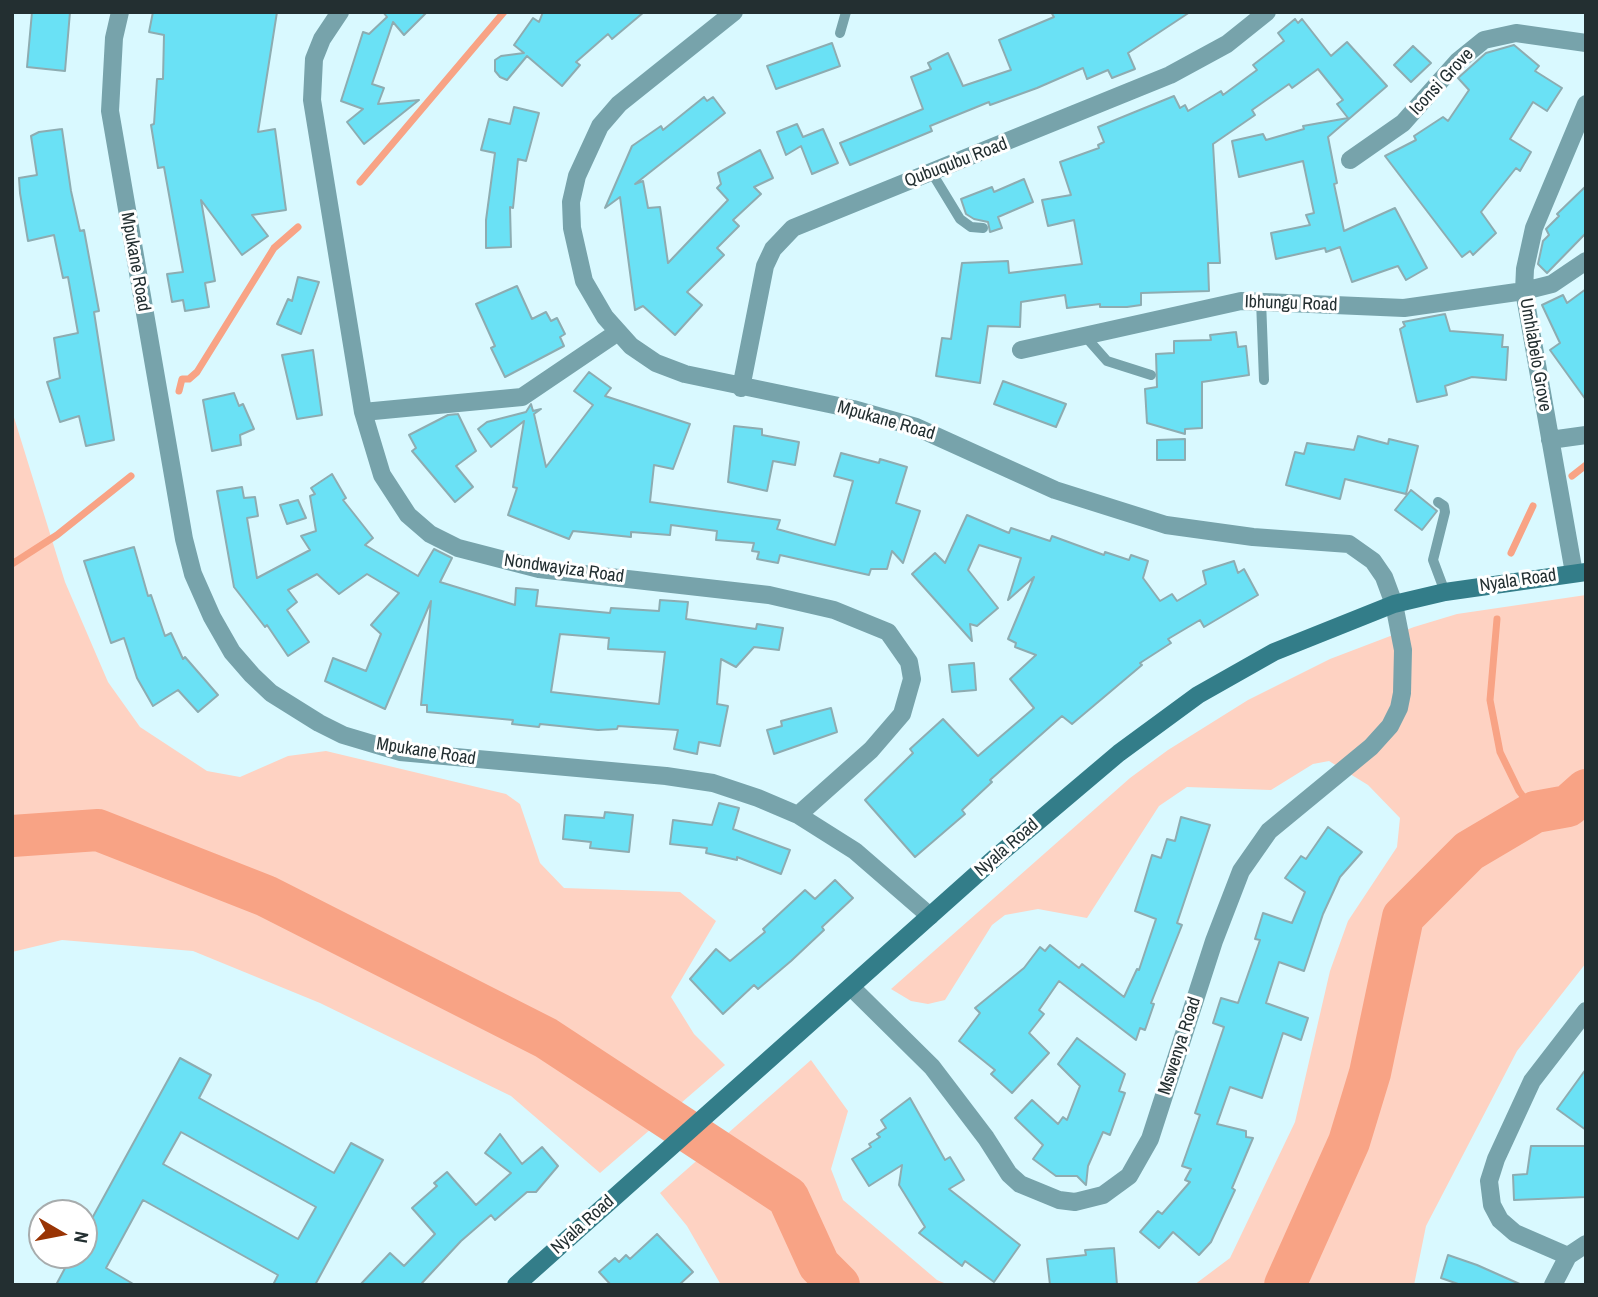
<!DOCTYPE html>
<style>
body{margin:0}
#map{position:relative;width:1598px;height:1297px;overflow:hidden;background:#d9f9ff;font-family:"Archivo Narrow",sans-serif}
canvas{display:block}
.frame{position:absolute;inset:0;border:14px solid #232f31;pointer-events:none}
.north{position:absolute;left:28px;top:1199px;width:70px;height:70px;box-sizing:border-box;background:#fff;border:2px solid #a7acad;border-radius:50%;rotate:100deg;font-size:19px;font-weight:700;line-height:28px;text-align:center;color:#232f31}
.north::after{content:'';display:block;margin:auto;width:24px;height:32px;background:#993405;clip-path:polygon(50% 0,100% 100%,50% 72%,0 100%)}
</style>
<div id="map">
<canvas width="1598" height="1297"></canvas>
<div class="frame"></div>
<div class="north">N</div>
</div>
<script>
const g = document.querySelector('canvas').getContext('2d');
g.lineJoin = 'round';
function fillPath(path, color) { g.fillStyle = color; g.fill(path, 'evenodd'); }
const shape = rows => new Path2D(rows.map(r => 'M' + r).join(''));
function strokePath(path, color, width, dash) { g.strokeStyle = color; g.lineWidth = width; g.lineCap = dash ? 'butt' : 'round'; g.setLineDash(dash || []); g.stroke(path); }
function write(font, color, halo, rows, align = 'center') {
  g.font = font + ' "Archivo Narrow",sans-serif'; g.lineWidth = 6; g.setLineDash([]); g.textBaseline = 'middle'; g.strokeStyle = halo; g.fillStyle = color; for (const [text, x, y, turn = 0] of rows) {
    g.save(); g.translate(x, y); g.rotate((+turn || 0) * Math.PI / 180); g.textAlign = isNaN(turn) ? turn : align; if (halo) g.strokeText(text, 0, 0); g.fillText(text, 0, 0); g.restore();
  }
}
const green = shape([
 [12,411,65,582,108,682,140,727,207,771,240,777,288,756,326,751,506,794,520,804,540,863,564,888,680,892,716,921,671,997,694,1034,725,1065,600,1173,511,1096,320,1003,193,951,62,940,12,952],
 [1586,595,1586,963,1517,1051,1426,1226,1414,1285,1194,1285,1230,1258,1295,1122,1330,971,1348,921,1397,847,1400,818,1368,785,1329,761,1313,764,1271,790,1187,787,1159,806,1087,918,1038,909,1005,915,992,925,945,1000,928,1004,911,1001,891,989,1130,778,1168,750,1248,700,1330,659,1414,627,1457,614],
 [811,1060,848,1111,831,1169,843,1200,937,1280,949,1285,721,1285,687,1226,660,1193]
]);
const stream = shape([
 [360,182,504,12],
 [179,391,182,379,189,379,197,372,274,248,298,227],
 [1572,476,1586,465],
 [1511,553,1533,506],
 [12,564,57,535,131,476],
 [1497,619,1490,700,1500,752,1519,791,1535,812]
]);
const river = shape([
 [12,836,98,830,266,896,546,1038,788,1197,819,1265,839,1285],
 [1285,1285,1349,1142,1370,1073,1403,917,1469,851,1535,812,1568,806,1586,790]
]);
const building = shape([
 [32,12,70,12,65,71,27,67,32,12],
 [153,12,277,12,258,132,275,129,286,210,252,215,268,236,242,255,201,200,215,281,205,283,209,307,185,311,183,300,172,302,167,274,183,272,164,167,158,168,151,125,154,124,157,79,163,79,164,35,149,32,153,12],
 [383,12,427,12,404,35,393,22,372,84,384,88,378,104,419,100,364,144,347,122,363,109,341,101,363,32,369,34,387,17,383,12],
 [543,12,644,12,612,39,608,34,576,62,580,65,562,86,527,56,507,80,500,77,495,71,495,60,501,56,524,53,514,45,533,18,539,22,543,12],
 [1051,12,1190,12,1128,53,1135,69,1112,78,1108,70,1087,79,1083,68,1037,88,990,105,989,102,930,126,932,131,850,165,840,143,923,109,911,77,931,69,928,63,948,53,963,86,1011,70,999,40,1054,17,1051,12],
 [1295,19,1298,23,1302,19,1331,56,1347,42,1387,86,1328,137,1337,183,1334,184,1344,231,1395,208,1427,268,1406,280,1398,266,1352,282,1340,247,1326,252,1325,248,1276,259,1271,233,1310,225,1306,215,1314,213,1303,161,1239,177,1232,141,1263,134,1266,140,1304,129,1303,126,1348,118,1337,104,1343,100,1318,69,1292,88,1289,84,1252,110,1255,115,1213,144,1220,263,1208,263,1209,291,1141,293,1141,305,1127,307,1100,307,1100,304,1067,308,1065,295,1021,302,1020,327,988,326,980,383,936,376,942,338,951,339,962,263,1008,261,1009,273,1082,264,1074,220,1048,226,1042,200,1071,195,1060,162,1099,148,1098,145,1104,142,1098,127,1174,96,1180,108,1185,105,1188,111,1221,91,1223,95,1257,70,1253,65,1284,41,1278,33,1295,19],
 [832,43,840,66,776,89,767,66,832,43],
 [1514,45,1539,66,1535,71,1562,88,1547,111,1533,102,1510,139,1531,152,1520,171,1516,168,1481,212,1496,233,1473,255,1470,251,1462,257,1385,156,1416,140,1414,136,1443,117,1448,121,1469,90,1458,78,1486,53,1514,45],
 [1413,46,1431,63,1411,82,1394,65,1413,46],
 [704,97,707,101,713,97,725,113,635,184,643,181,648,208,660,207,668,263,728,200,717,188,721,184,718,173,760,150,773,178,754,187,761,194,733,220,739,226,717,248,724,255,687,292,702,305,675,335,643,306,635,310,620,197,605,208,632,146,661,126,663,130,704,97],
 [514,107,539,113,526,161,518,159,513,208,510,207,511,247,486,248,486,220,495,153,481,150,489,119,510,124,514,107],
 [797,124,803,137,823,129,838,163,812,174,801,146,786,155,777,132,797,124],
 [62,129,71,191,80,231,84,230,99,311,94,312,114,440,86,446,79,416,60,422,47,382,60,378,54,338,78,333,68,277,63,278,54,235,28,241,20,193,19,178,37,175,31,136,39,132,62,129],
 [1024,179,1033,202,998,217,1002,228,990,232,988,222,974,219,966,214,961,199,992,187,994,192,1024,179],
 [1586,186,1586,233,1547,273,1538,264,1543,241,1549,235,1546,229,1559,216,1557,214,1586,186],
 [298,277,319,282,301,334,277,324,288,299,292,301,298,277],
 [517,286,532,319,546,312,551,321,557,318,565,334,560,337,564,346,505,377,491,348,495,346,476,304,517,286],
 [1586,289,1586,400,1550,350,1560,343,1542,305,1563,295,1567,303,1586,289],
 [1445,314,1450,331,1503,335,1502,347,1508,347,1506,380,1472,377,1445,386,1447,395,1417,402,1400,329,1405,326,1403,322,1445,314],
 [1236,332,1238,347,1246,346,1249,375,1202,382,1202,428,1185,429,1185,434,1147,423,1145,389,1157,387,1156,354,1174,353,1174,341,1211,340,1210,335,1236,332],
 [313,350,322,415,297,419,282,355,313,350],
 [589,372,611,388,605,396,690,424,673,469,654,465,650,502,780,520,777,529,835,545,853,481,834,476,841,453,879,463,880,459,907,467,896,503,920,511,903,563,892,551,887,569,871,569,869,575,780,555,778,563,757,559,759,552,752,551,754,543,716,540,717,531,671,525,670,535,631,532,631,537,573,531,569,539,508,515,517,488,513,487,524,421,491,447,478,429,487,422,526,412,531,404,533,411,541,409,534,414,546,467,593,405,574,391,589,372],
 [1003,381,1066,404,1056,427,994,404,1003,381],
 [234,393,239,406,243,404,254,429,240,435,241,445,212,451,203,400,234,393],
 [458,414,476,451,456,466,473,487,455,502,412,451,416,448,409,435,448,415,458,414],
 [734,426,762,429,762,435,799,442,795,465,773,461,767,491,728,482,734,426],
 [1358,436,1388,444,1389,439,1418,446,1406,494,1345,479,1340,499,1286,485,1295,452,1304,454,1307,443,1354,450,1358,436],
 [1185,439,1185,460,1157,460,1157,440,1185,439],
 [332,474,346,498,343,500,373,538,365,545,418,576,434,549,452,558,440,582,515,605,516,588,538,590,536,606,610,613,611,608,659,611,660,600,688,602,686,619,756,629,757,624,783,628,779,650,754,647,736,667,721,659,717,704,728,706,720,746,699,742,697,754,674,749,678,730,618,726,617,729,598,730,540,724,539,727,512,724,513,720,427,712,427,705,421,705,431,601,385,709,325,681,333,658,366,671,381,634,371,625,399,593,367,574,339,594,317,574,288,590,297,602,287,610,309,642,288,656,267,625,265,627,234,587,217,491,242,487,244,498,255,497,258,516,247,518,257,578,310,550,301,536,316,531,310,496,315,494,311,488,332,474],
 [560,634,609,638,608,649,665,652,659,704,551,692,560,634],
 [1411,490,1437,511,1422,530,1395,510,1411,490],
 [298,500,306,518,287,524,280,505,298,500],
 [967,515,1009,533,1011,528,1050,541,1052,536,1104,555,1105,552,1129,560,1131,555,1148,561,1143,578,1160,601,1172,594,1177,601,1206,584,1203,571,1234,561,1238,573,1244,569,1258,595,1204,627,1200,620,1168,639,1171,643,1140,663,1142,665,1072,724,1062,716,990,780,992,782,962,810,965,814,915,857,865,800,913,753,910,749,943,719,978,756,1034,708,1010,679,1036,655,1015,647,1016,643,1008,639,1034,577,1008,600,1021,558,979,545,968,570,998,608,977,626,970,624,972,641,912,574,935,553,945,563,967,515],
 [134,547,148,596,151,595,165,636,171,633,183,659,185,657,218,695,198,712,178,690,153,706,137,678,124,638,111,643,84,561,134,547],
 [974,663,976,690,952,692,949,665,974,663],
 [831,708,837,732,774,754,767,730,782,726,781,721,831,708],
 [719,803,739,808,733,829,790,850,781,874,737,857,737,860,706,853,707,848,670,844,673,820,712,825,719,803],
 [605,812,633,815,629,852,590,848,591,842,563,839,565,815,604,818,605,812],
 [1181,817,1210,825,1177,923,1182,925,1151,1003,1154,1004,1145,1030,1140,1028,1136,1040,1059,981,1039,1010,1044,1014,1029,1033,1049,1053,1012,1093,991,1074,995,1070,959,1041,980,1013,975,1008,1024,968,1040,947,1045,951,1050,945,1079,968,1082,964,1124,997,1137,969,1139,970,1156,919,1135,911,1152,855,1161,858,1167,839,1175,841,1181,817],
 [1328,827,1362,852,1340,877,1323,914,1304,971,1279,962,1266,1003,1308,1018,1301,1040,1283,1033,1262,1098,1230,1087,1217,1124,1246,1131,1246,1137,1253,1138,1232,1188,1235,1190,1211,1242,1199,1255,1173,1232,1159,1248,1140,1232,1158,1211,1162,1214,1190,1182,1185,1180,1191,1169,1182,1166,1200,1115,1195,1113,1224,1027,1213,1023,1221,998,1238,1003,1260,940,1255,939,1263,913,1292,923,1305,892,1285,878,1301,856,1306,859,1328,827],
 [835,880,853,898,822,927,824,930,791,961,758,989,754,985,723,1014,690,979,716,949,730,961,765,932,763,929,805,890,815,899,835,880],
 [1077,1038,1125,1074,1119,1091,1125,1093,1110,1135,1103,1132,1088,1166,1086,1185,1077,1176,1056,1176,1033,1159,1043,1145,1015,1118,1032,1100,1058,1124,1063,1117,1067,1120,1080,1086,1058,1064,1077,1038],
 [180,1058,211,1075,199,1098,334,1173,351,1143,383,1160,315,1285,273,1285,278,1275,143,1200,106,1268,135,1285,56,1285,72,1255,84,1255,84,1233,180,1058],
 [181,1132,316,1207,298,1239,163,1164,181,1132],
 [1586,1069,1586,1130,1557,1109,1586,1069],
 [910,1098,945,1160,950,1157,964,1180,949,1189,1020,1245,994,1282,965,1261,962,1266,919,1233,925,1227,899,1185,902,1165,869,1186,852,1159,871,1147,869,1144,880,1137,877,1134,886,1128,881,1120,910,1098],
 [500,1134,522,1164,542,1147,558,1166,536,1192,527,1192,495,1220,491,1215,461,1241,422,1283,425,1285,360,1285,390,1253,404,1266,435,1234,412,1208,437,1186,434,1183,447,1172,476,1205,511,1173,485,1153,500,1134],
 [1531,1146,1586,1146,1586,1197,1514,1200,1513,1175,1527,1174,1531,1146],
 [657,1234,693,1272,679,1285,611,1285,599,1272,615,1258,619,1262,626,1255,630,1259,657,1234],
 [1114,1248,1117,1285,1050,1285,1047,1259,1086,1255,1085,1250,1114,1248],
 [1448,1255,1477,1265,1522,1285,1461,1285,1441,1278,1448,1255]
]);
const lane = shape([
 [840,33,846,12],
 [932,173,960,219,971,227,983,228],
 [1261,300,1264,380],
 [1084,335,1107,361,1151,375],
 [1438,502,1444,506,1445,512,1433,560,1445,592]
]);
const street = shape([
 [120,12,114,38,110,111,184,539,193,574,212,617,232,652,252,675,271,693,319,723,343,735,400,752,666,776,713,783,758,798,798,815,855,851,930,916],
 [340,12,322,39,314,59,312,100,363,412,382,475,408,515,430,534,458,548,539,569,769,595,834,610,888,632,909,662,912,679,902,714,871,750,798,815],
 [734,12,619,104,600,126,577,176,571,202,572,228,584,281,605,317,631,346,656,363,685,374,853,409,916,427,1055,490,1166,525,1253,537,1349,544,1373,561,1384,577,1394,604,1403,650,1402,693,1399,708,1390,726,1371,747,1269,831,1241,871,1214,941,1150,1139,1129,1176,1103,1195,1075,1202,1059,1200,1020,1184,1009,1174,986,1138,932,1067,851,987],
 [1350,160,1403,123,1458,61,1484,40,1516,33,1586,43],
 [1021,350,1241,301,1404,308,1524,291,1552,284,1586,261],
 [741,388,765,266,773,249,793,228,1170,75,1227,44,1267,12],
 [363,412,522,397,618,332],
 [1550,440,1586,435],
 [1574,573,1524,291,1525,269,1534,228,1586,104],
 [1568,1256,1515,1233,1500,1220,1492,1205,1489,1181,1496,1159,1532,1081,1586,1011],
 [1553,1285,1568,1256,1586,1244]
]);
const secondary = shape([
 [516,1285,996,857,1119,753,1198,695,1274,652,1394,604,1445,592,1586,572]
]);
const streetNames = [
 ["Iconsi Grove",1442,82,-47],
 ["Qubuqubu Road",956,163,-21],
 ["Mpukane Road",135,262,80],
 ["Ibhungu Road",1291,304,2],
 ["Umhlabelo Grove",1535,355,80],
 ["Mpukane Road",886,421,16],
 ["Nondwayiza Road",564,569,8],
 ["Nyala Road",1518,581,-8],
 ["Mpukane Road",426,752,9],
 ["Nyala Road",1007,848,-41],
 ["Mswenya Road",1180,1046,-72],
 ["Nyala Road",583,1225,-42]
];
fillPath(green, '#fed2c2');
strokePath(stream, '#f8a385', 7);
strokePath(river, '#f8a385', 42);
fillPath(building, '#6ae1f5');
strokePath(building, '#8dacb1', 2);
strokePath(lane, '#77a3ab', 10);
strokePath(street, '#77a3ab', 18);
strokePath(secondary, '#337d89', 18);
write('18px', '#232f31', '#fff', streetNames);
</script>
